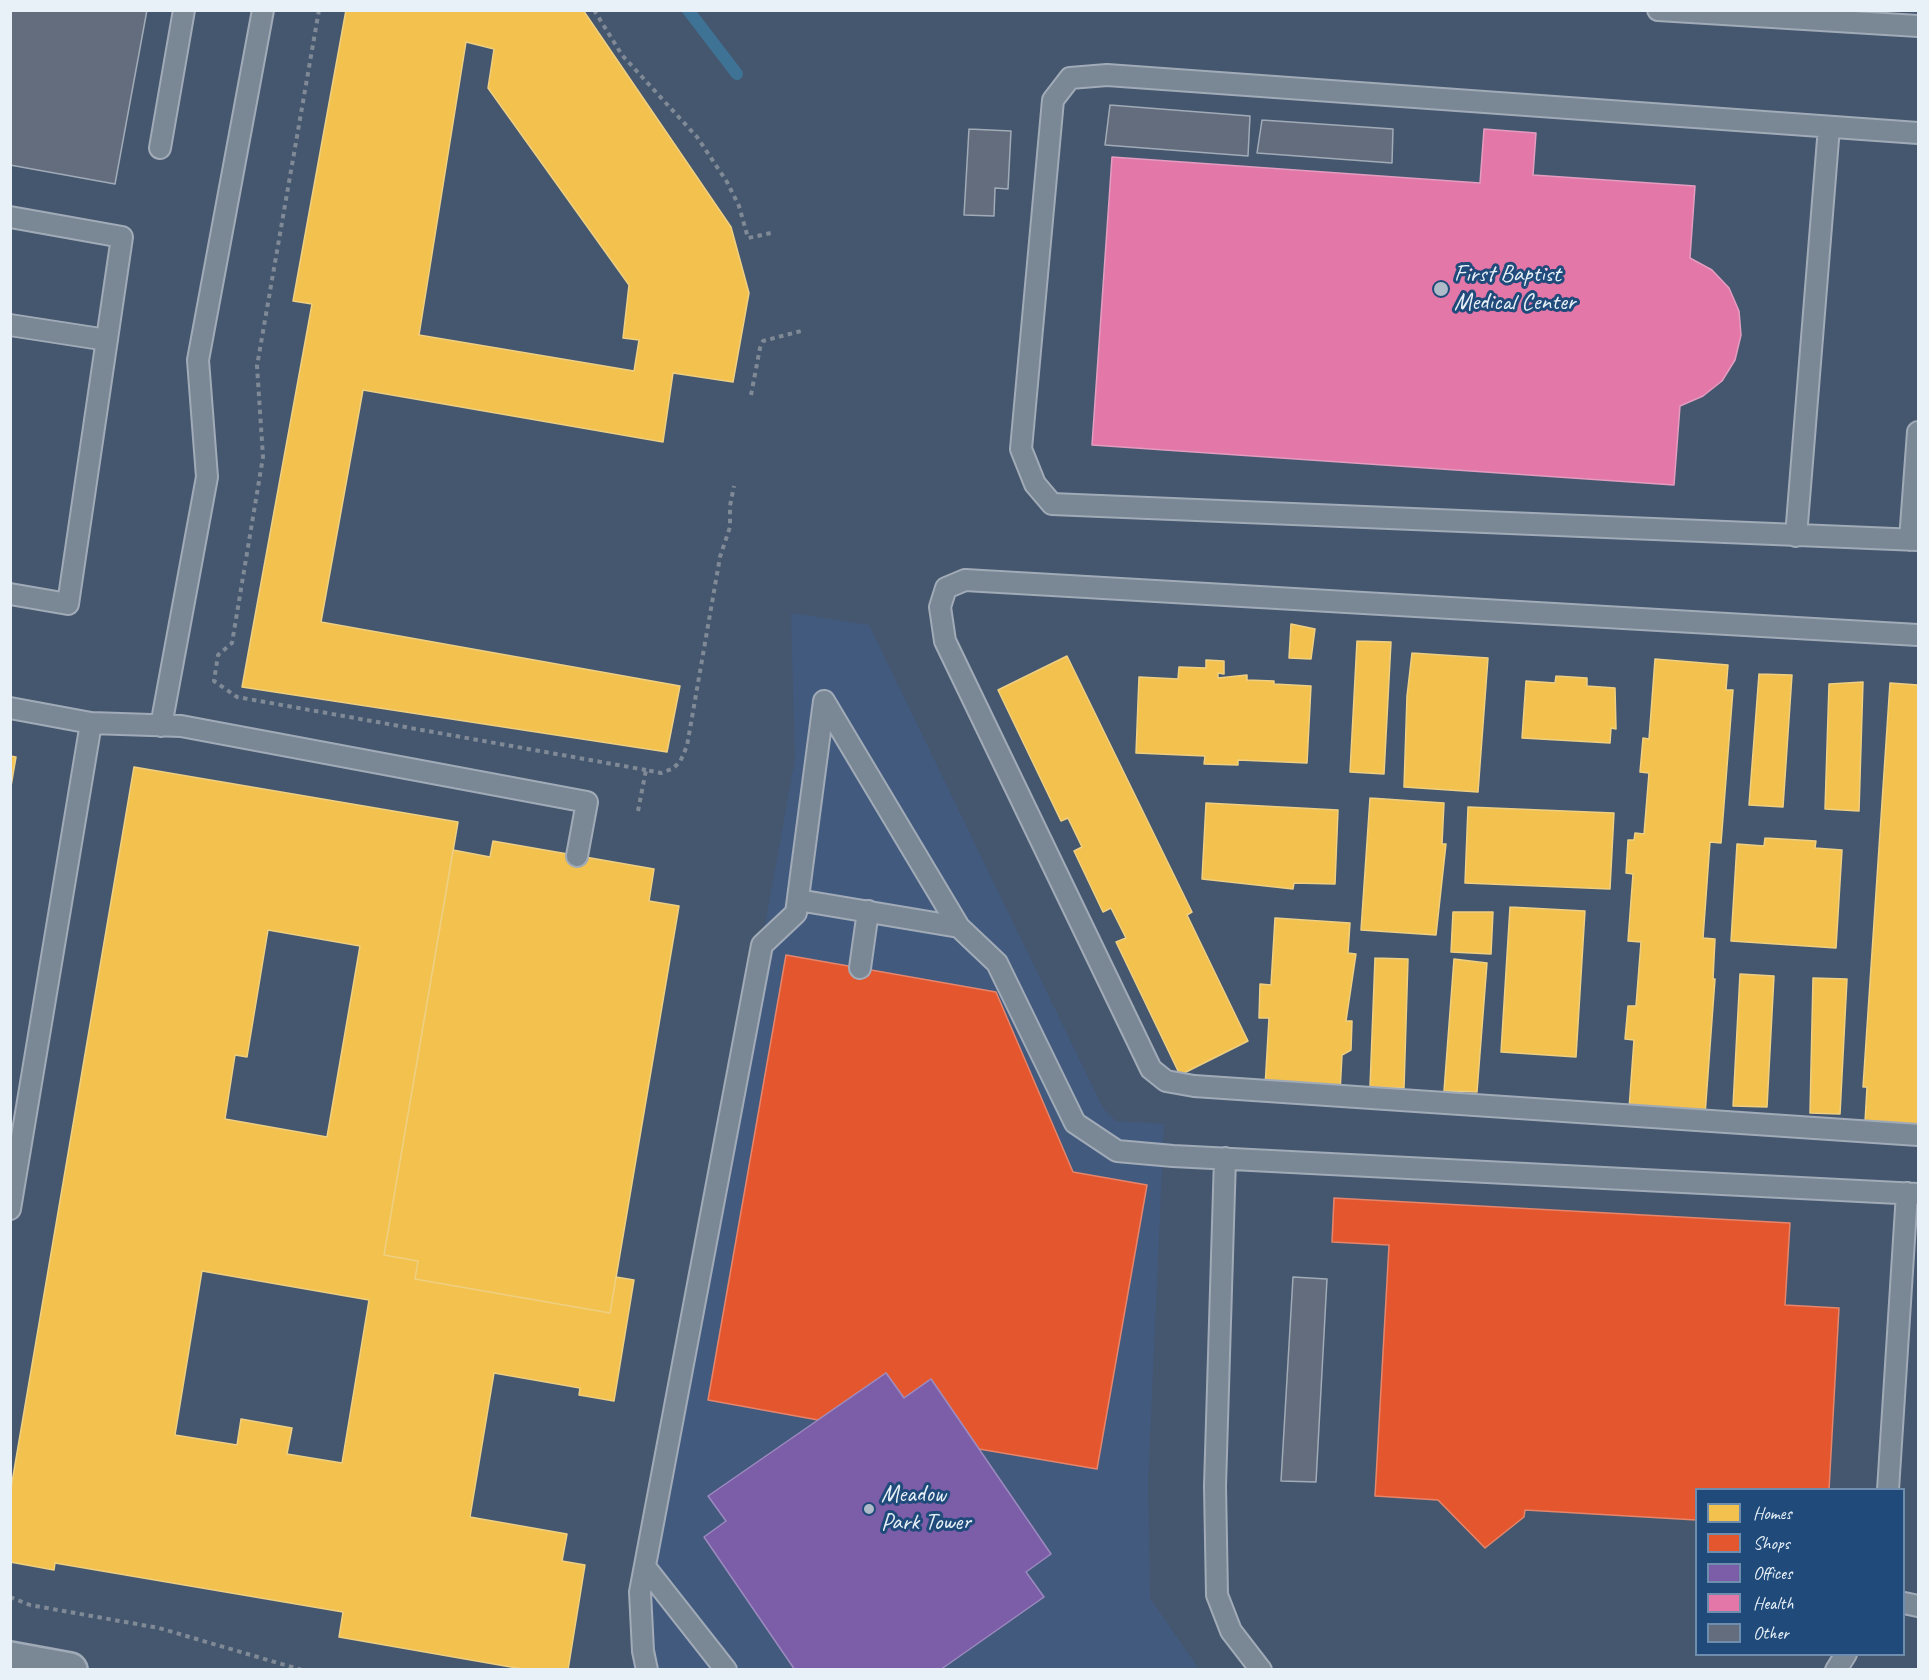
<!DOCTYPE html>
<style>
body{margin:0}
#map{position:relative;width:1929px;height:1680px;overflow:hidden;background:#45576e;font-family:Caveat,sans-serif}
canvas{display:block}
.frame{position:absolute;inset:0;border:12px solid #e8f1f8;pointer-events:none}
.legend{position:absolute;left:1695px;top:1488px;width:210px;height:168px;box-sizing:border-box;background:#1f4a7a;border:2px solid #6f8dac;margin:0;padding:8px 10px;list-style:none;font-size:18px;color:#e8f1f8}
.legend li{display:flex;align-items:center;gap:12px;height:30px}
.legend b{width:30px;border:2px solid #6f8dac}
</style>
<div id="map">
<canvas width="1929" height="1680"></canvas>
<div class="frame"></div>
<ul class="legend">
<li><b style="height:16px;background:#f2c14e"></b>Homes</li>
<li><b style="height:16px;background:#e4572e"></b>Shops</li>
<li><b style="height:16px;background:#7b5ea7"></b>Offices</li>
<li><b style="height:16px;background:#e377a8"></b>Health</li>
<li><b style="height:16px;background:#646d7d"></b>Other</li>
</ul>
</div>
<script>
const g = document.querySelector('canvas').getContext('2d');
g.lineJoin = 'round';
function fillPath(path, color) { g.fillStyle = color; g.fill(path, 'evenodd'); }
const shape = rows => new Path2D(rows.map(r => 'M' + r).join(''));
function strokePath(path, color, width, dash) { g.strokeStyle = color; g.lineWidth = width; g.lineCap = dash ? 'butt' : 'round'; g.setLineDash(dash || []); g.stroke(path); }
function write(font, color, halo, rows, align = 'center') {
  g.font = font + ' Caveat,sans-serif'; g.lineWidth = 6; g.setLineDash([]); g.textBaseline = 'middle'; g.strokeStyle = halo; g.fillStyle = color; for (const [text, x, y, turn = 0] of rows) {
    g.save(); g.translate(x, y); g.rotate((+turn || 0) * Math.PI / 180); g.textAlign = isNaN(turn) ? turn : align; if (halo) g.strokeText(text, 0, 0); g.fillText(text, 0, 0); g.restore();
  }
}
const built = shape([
 [791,613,869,625,1103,1108,1116,1121,1164,1124,1148,1482,1150,1598,1199,1669,632,1670,795,758]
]);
const homes = shape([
 [346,10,583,10,731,227,749,293,733,382,673,373,663,442,363,390,321,622,680,686,667,752,242,687,312,304,293,301,346,10],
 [466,42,494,49,488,88,629,285,623,338,639,340,634,371,419,335,466,42],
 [1291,624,1315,629,1311,659,1289,658,1291,624],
 [1357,641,1391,642,1384,774,1350,772,1357,641],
 [1412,653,1488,658,1478,792,1404,787,1407,696,1412,653],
 [1067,656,1192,912,1187,915,1248,1041,1180,1075,1116,942,1126,938,1111,908,1103,912,1074,851,1082,847,1068,818,1061,821,998,690,1067,656],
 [1655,659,1728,665,1726,690,1733,690,1721,843,1710,842,1703,938,1715,939,1713,979,1715,979,1705,1115,1629,1109,1634,1040,1625,1039,1628,1006,1636,1006,1641,942,1628,941,1633,874,1626,873,1628,840,1634,840,1635,833,1644,834,1649,773,1640,772,1643,738,1649,739,1655,659],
 [1206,660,1224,661,1224,674,1218,673,1218,678,1247,675,1247,680,1274,681,1274,684,1311,686,1307,763,1238,760,1238,765,1204,764,1205,756,1136,753,1139,677,1178,679,1179,667,1206,668,1206,660],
 [1759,674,1792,675,1783,807,1749,805,1759,674],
 [1556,676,1587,678,1587,686,1615,688,1616,729,1611,728,1610,743,1522,738,1526,681,1555,683,1556,676],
 [1863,682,1859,811,1825,809,1829,684,1863,682],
 [1890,683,1918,685,1918,1125,1865,1122,1867,1087,1863,1087,1890,683],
 [10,756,16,757,10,792,10,756],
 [134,767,458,822,384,1255,418,1261,415,1279,610,1313,616,1277,634,1280,614,1401,579,1395,580,1388,494,1373,470,1517,567,1534,562,1561,585,1565,568,1670,528,1670,339,1637,343,1612,55,1563,54,1570,10,1562,10,1494,134,767],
 [268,930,360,946,327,1137,225,1119,235,1055,247,1057,268,930],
 [202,1271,369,1300,342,1463,287,1454,292,1428,241,1419,237,1445,175,1435,202,1271],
 [1370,798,1444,803,1442,844,1446,844,1436,935,1361,930,1370,798],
 [1206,803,1338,810,1335,884,1294,883,1293,889,1202,879,1206,803],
 [1468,807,1614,813,1610,889,1465,883,1468,807],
 [1765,838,1816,841,1815,848,1842,850,1836,948,1731,941,1737,844,1764,846,1765,838],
 [493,841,654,869,649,901,679,906,610,1313,415,1279,418,1261,384,1255,453,850,490,857,493,841],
 [1510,907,1585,911,1576,1057,1501,1052,1510,907],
 [1453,912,1493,912,1491,954,1451,952,1453,912],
 [1275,918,1350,923,1348,953,1356,954,1346,1021,1352,1021,1351,1050,1342,1055,1340,1092,1265,1087,1269,1018,1259,1018,1260,984,1271,985,1275,918],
 [1375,958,1408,959,1404,1088,1370,1087,1375,958],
 [1454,959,1487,963,1477,1092,1444,1091,1454,959],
 [1740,974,1774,976,1767,1107,1733,1106,1740,974],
 [1813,978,1847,979,1840,1114,1810,1113,1813,978]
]);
const shops = shape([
 [786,955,996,992,1073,1172,1147,1185,1097,1469,979,1449,931,1379,904,1398,886,1373,818,1420,708,1400,786,955],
 [1334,1198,1790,1223,1785,1305,1839,1308,1829,1490,1696,1490,1696,1520,1525,1510,1524,1517,1485,1548,1438,1500,1375,1496,1389,1245,1332,1242,1334,1198]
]);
const offices = shape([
 [886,1373,904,1398,931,1379,1051,1554,1026,1572,1044,1597,940,1670,795,1670,704,1537,726,1521,708,1496,886,1373]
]);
const health = shape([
 [1484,129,1536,133,1533,175,1695,186,1690,258,1712,270,1729,288,1739,311,1741,335,1735,360,1722,381,1703,396,1680,406,1674,485,1092,445,1112,157,1480,183,1484,129]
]);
const stream = shape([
 [688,10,737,74]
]);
const building = shape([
 [10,10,147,10,115,184,10,165,10,10],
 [1110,105,1250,116,1248,156,1105,145,1110,105],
 [1262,120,1393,129,1392,163,1257,153,1262,120],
 [969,129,1011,131,1008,189,995,188,994,216,964,215,969,129],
 [1293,1277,1327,1279,1316,1482,1281,1481,1293,1277]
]);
const path = shape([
 [319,10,257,366,263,457,232,643,218,655,214,681,237,697,646,770],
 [594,10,622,55,697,137,727,182,739,206,748,238,771,233],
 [751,395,760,348,763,341,801,331],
 [638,811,646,770,661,773,672,769,680,762,687,746,720,557,730,527,730,506,734,486],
 [10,1597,30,1605,159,1628,302,1670]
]);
const lane = shape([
 [1658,10,1918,26],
 [1918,133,1107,75,1070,78,1053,100,1021,449,1035,484,1052,504,1918,540],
 [160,148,184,10],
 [10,217,122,237,68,604,10,594],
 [10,325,107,340],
 [1796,536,1829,127],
 [1910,540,1918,432],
 [1918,635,965,580,946,588,940,607,945,641,1151,1069,1166,1081,1194,1086,1918,1135],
 [10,708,91,723,10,1209],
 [91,723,181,726,587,802,577,856],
 [161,726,207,477,198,360,263,10],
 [798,900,959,927,997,963,1075,1123,1117,1151,1173,1156,1918,1194],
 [860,968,868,911],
 [1225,1158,1215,1486,1217,1595,1231,1631,1261,1670],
 [1888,1490,1907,1193],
 [645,1567,726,1670],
 [1904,1603,1918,1606],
 [647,1670,643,1651,640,1592,762,945,796,913,824,701,959,927],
 [1836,1670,1846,1654]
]);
const secondary = shape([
 [10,1659,70,1670]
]);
const markers = [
 [1441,289,8,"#afbbc8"],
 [869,1509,6,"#afbbc8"]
];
const poiNames = [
 ["First Baptist",1454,275],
 ["Medical Center",1454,303],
 ["Meadow",881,1495],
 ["Park Tower",881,1523]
];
fillPath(built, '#435a7f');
fillPath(homes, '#f2c14e');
strokePath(homes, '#efcf81', 1.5);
fillPath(shops, '#e4572e');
strokePath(shops, '#e5856b', 1.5);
fillPath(offices, '#7b5ea7');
strokePath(offices, '#9c8abf', 1.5);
fillPath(health, '#e377a8');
strokePath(health, '#e49cc0', 1.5);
strokePath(stream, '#3f7396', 12);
fillPath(building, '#646d7d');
strokePath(building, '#a1abb7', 1.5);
strokePath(lane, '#a1abb7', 24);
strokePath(secondary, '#a1abb7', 38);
strokePath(path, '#808a97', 4, [4.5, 4.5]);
strokePath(lane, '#7a8795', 20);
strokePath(secondary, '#7a8795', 33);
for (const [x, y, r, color] of markers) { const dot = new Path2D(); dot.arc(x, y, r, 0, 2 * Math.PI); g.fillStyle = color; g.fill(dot); strokePath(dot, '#1f4a7a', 2); }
write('24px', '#e8f1f8', '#1f4a7a', poiNames, 'left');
</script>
